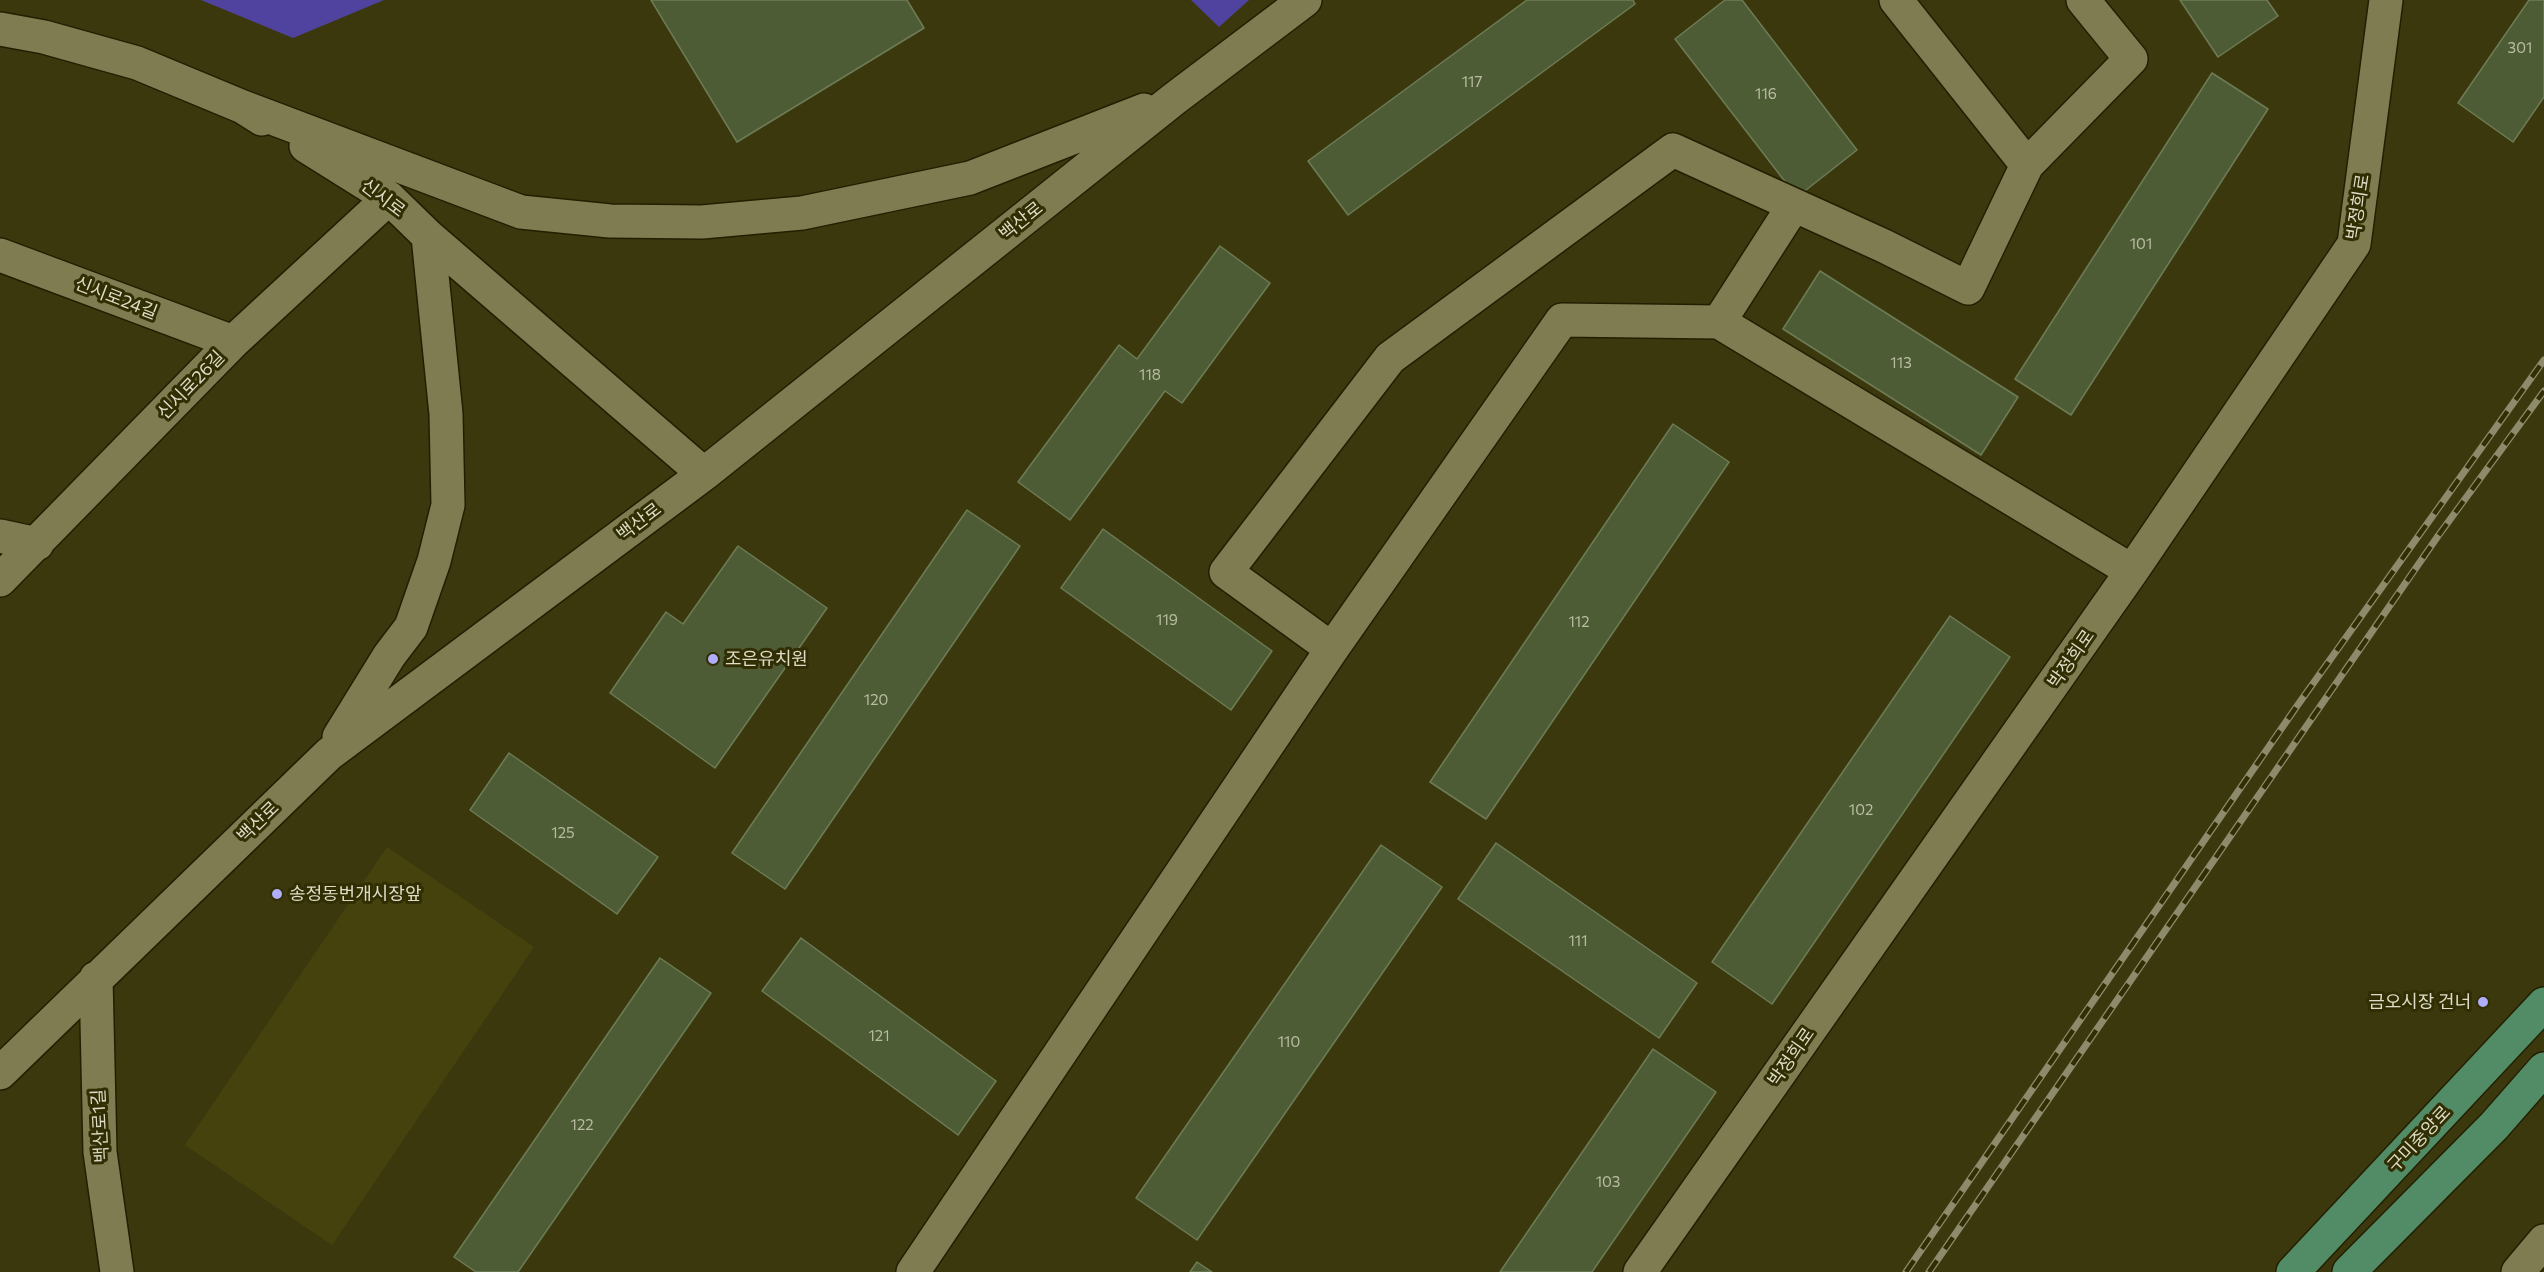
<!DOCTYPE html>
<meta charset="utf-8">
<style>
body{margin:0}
canvas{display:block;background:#3b380e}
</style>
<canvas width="2544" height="1272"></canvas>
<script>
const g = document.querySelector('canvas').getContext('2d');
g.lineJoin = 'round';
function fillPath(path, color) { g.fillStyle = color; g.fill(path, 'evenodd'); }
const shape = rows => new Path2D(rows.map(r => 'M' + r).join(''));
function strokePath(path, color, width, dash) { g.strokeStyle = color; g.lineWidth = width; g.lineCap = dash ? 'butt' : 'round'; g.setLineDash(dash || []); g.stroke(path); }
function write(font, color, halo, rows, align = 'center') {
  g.font = font + ' Commissioner,"Noto Sans KR",sans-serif'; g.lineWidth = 6; g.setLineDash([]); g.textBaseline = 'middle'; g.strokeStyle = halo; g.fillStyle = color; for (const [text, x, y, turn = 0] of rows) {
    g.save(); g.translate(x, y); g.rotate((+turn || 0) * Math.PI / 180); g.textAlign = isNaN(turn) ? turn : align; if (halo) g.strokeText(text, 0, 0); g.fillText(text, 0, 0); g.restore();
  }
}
const built = shape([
 [387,847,534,947,332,1245,185,1145]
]);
const green = shape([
 [201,0,384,0,293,38],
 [1191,0,1249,0,1219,27]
]);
const building = shape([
 [651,0,907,0,924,28,737,142,651,0],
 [1527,0,1633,0,1635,4,1348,215,1308,161,1527,0],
 [1725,0,1742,0,1857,150,1797,197,1675,39,1725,0],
 [2180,0,2267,0,2278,16,2218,57,2180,0],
 [2529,0,2544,0,2544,97,2513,142,2458,103,2529,0],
 [2212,73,2268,109,2071,415,2015,379,2212,73],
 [1220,246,1270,283,1182,403,1165,391,1070,520,1018,482,1119,345,1137,359,1220,246],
 [1820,271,2018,397,1981,455,1783,329,1820,271],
 [1673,424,1729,462,1486,819,1430,782,1673,424],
 [967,510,1020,546,785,889,732,853,967,510],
 [1103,529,1272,651,1231,710,1061,588,1103,529],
 [738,546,827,608,715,768,610,693,666,612,683,624,738,546],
 [1950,616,2010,657,1772,1004,1712,962,1950,616],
 [509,753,658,857,617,914,470,810,509,753],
 [1496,843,1697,983,1659,1038,1458,899,1496,843],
 [1381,845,1442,887,1197,1240,1136,1198,1381,845],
 [801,938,996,1081,958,1135,762,991,801,938],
 [660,958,711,993,518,1272,476,1272,454,1257,660,958],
 [1653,1049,1716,1092,1592,1272,1500,1272,1653,1049],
 [1197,1262,1212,1272,1190,1272,1197,1262]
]);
const minor = shape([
 [0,29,44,37,137,63,243,107,262,119],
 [243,107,521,212,610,221,702,222,802,213,970,178,1144,110],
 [306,146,389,198,428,236,704,474],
 [2027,165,2131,59,2083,0],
 [0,255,233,342],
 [1719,322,1794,205],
 [0,536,37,544],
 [0,580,233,342,389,198],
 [1332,649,1226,572,1390,358,1673,150,1884,246,1968,288,2027,165,1896,0],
 [339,737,389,656,411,627,434,561,448,505,446,414,428,236],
 [96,978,100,1152,117,1272],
 [0,1073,329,754,704,474,1174,99,1305,0],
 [913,1272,1332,649,1562,320,1719,322,2132,571],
 [1640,1272,2132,571,2354,244,2386,0],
 [2518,1272,2544,1241]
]);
const major = shape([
 [2293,1272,2544,1004],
 [2349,1272,2494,1126,2544,1069]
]);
const rail = shape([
 [1906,1272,2297,706,2544,360],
 [1929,1272,2438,536,2544,391]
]);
const markers = [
 [713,659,6,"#b0aefa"],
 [277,894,6,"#b0aefa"],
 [2483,1002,6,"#b0aefa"]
];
const numberNames = [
 ["301",2520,48],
 ["117",1472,82],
 ["116",1766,94],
 ["101",2141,244],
 ["113",1901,363],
 ["118",1150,375],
 ["119",1167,620],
 ["112",1579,622],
 ["120",876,700],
 ["102",1861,810],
 ["125",563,833],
 ["111",1578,941],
 ["121",879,1036],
 ["110",1289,1042],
 ["122",582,1125],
 ["103",1608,1182]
];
const streetNames = [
 ["신시로",383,198,37],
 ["박정희로",2358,207,-81],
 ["백산로",1021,221,-39],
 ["신시로24길",116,298,21],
 ["신시로26길",191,385,-46],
 ["백산로",639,522,-37],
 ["박정희로",2071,659,-55],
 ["백산로",258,822,-44],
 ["박정희로",1791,1057,-55],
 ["백산로1길",100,1126,-93],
 ["구미중앙로",2419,1139,-47]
];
const poiNames = [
 ["조은유치원",725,659],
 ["송정동번개시장앞",289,894],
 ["금오시장 건너",2471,1002,"right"]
];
fillPath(built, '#46420e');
fillPath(green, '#5043a0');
fillPath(building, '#4e5c36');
strokePath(building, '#6d7c55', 1.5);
strokePath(minor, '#221f01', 36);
strokePath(major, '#221f01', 36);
strokePath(minor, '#7f7c52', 33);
strokePath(major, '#528c66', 33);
strokePath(rail, '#8d8b6b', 7);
strokePath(rail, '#312e03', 4.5, [14]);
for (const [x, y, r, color] of markers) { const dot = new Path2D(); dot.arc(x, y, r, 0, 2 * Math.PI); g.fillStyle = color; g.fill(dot); strokePath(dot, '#312e03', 2); }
write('15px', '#b9bca2', null, numberNames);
write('18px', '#dddcc6', '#312e03', streetNames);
write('18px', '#dddcc6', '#312e03', poiNames, 'left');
</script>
